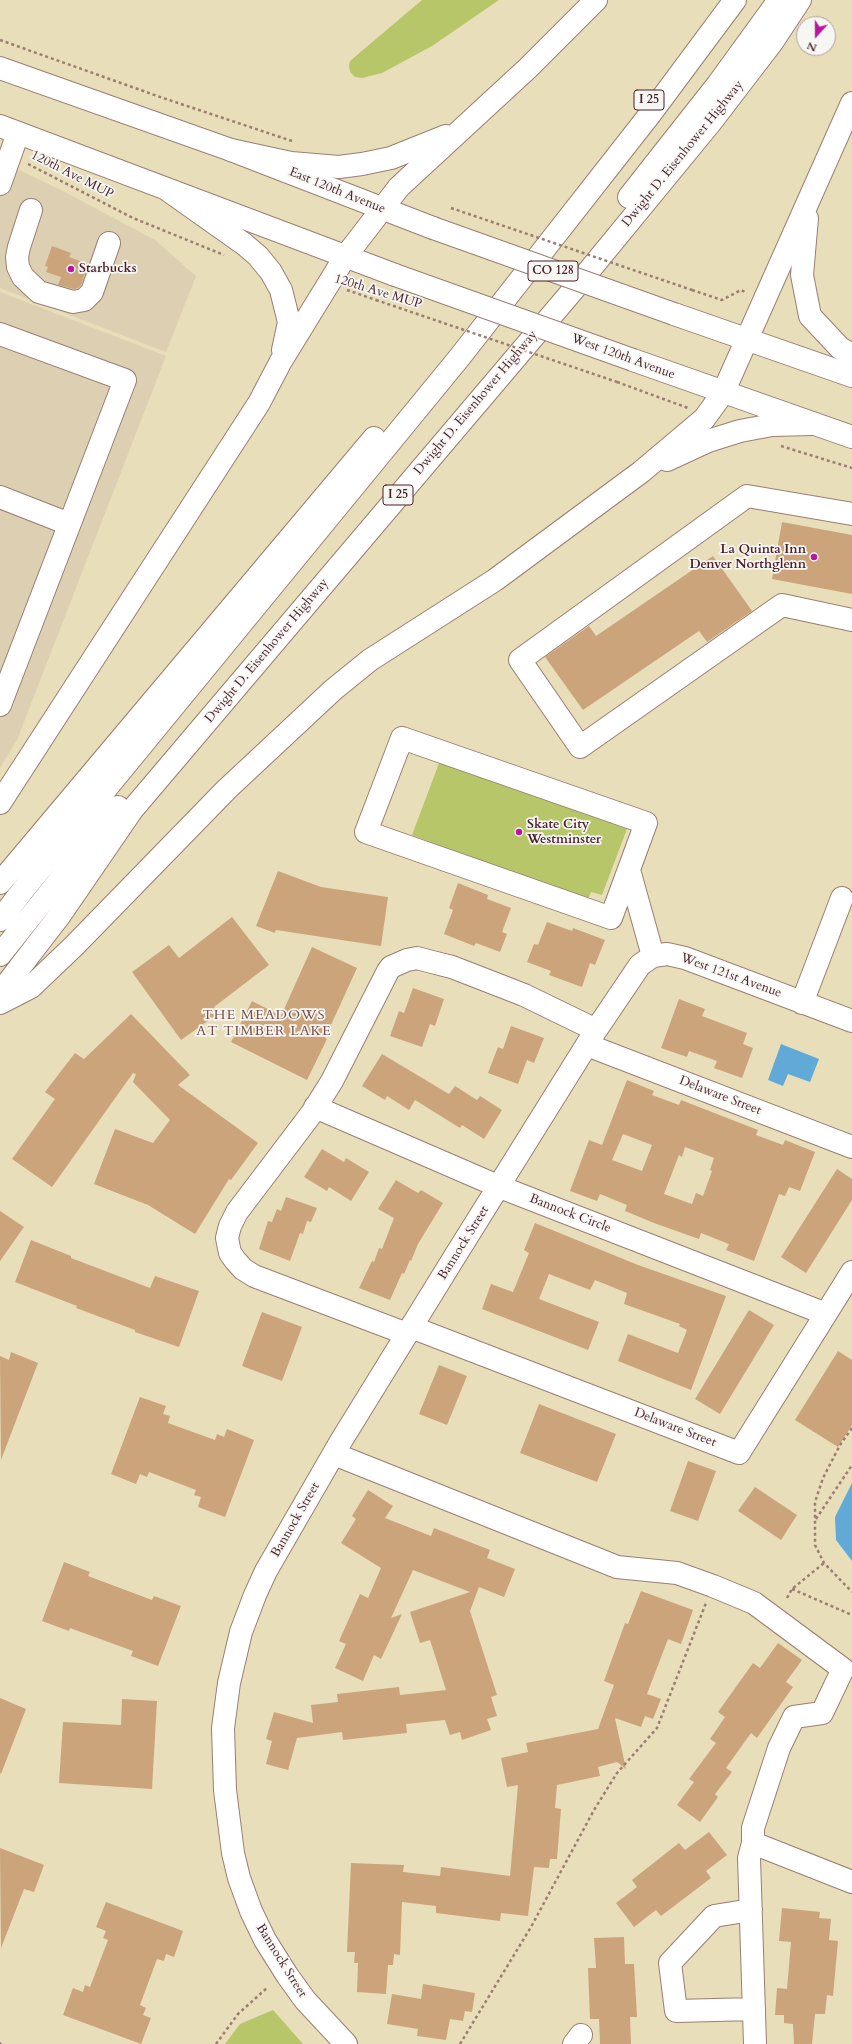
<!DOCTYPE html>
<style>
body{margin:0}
#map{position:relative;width:852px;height:2044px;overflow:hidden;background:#e9deba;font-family:Cardo,serif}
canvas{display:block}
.north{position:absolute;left:796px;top:16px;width:40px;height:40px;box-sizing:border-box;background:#f6f6f2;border:1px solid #b1a0a2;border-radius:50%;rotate:201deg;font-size:11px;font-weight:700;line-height:16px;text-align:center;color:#4a1f2b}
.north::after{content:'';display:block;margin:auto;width:14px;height:18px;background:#b5179e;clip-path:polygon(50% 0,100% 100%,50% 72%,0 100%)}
</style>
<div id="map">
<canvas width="852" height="2044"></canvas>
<div class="north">N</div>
</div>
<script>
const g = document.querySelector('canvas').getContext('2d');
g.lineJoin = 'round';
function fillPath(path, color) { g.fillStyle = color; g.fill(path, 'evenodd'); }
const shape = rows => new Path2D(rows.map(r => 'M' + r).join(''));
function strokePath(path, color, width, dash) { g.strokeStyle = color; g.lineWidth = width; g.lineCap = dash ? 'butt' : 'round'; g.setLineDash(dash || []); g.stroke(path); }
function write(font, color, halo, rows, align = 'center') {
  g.font = font + ' Cardo,serif'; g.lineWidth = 3.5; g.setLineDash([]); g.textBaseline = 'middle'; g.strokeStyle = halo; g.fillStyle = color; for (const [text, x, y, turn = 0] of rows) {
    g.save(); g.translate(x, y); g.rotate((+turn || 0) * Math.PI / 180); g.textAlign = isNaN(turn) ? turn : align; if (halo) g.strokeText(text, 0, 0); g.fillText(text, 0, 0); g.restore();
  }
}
const built = shape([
 [0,161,63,191,155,240,196,276,166,352,0,288],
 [0,292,166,356,17,740,0,768]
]);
const green = shape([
 [422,0,499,0,432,46,382,73,362,78,355,77,350,72,349,66,350,61],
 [441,758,627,829,602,895,591,892,587,902,412,835],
 [273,2010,303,2044,225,2044,240,2024]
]);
const water = shape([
 [781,1044,819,1059,810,1082,788,1074,783,1086,768,1080],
 [852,1483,852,1561,836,1540,835,1517]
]);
const building = shape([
 [52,246,71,253,69,257,88,264,81,285,78,288,74,289,58,285,61,277,46,272,48,267,45,266],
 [782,522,852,535,852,594,772,579],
 [713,556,752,611,707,642,699,631,583,710,545,657,589,626,596,636],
 [278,871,321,887,388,897,381,946,276,930,275,933,256,926],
 [458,883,488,895,487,899,511,908,502,932,507,934,500,952,476,943,474,946,444,934,453,910,449,908],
 [232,917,269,965,214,1007,219,1013,181,1040,132,972,169,945,179,958],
 [547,922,572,931,573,928,605,940,595,965,590,963,582,987,549,975,551,971,527,962,534,944,538,945],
 [312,947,357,968,325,1038,327,1039,307,1080,231,1042,252,1001,281,1016],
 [413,988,444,999,435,1026,430,1024,422,1047,390,1036,399,1011,404,1013],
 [679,999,705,1009,702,1016,747,1033,743,1044,753,1048,742,1078,714,1068,717,1061,689,1051,687,1057,661,1048],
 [131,1014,190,1075,178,1085,258,1143,231,1180,229,1179,195,1234,148,1205,94,1184,115,1129,153,1143,170,1120,133,1082,136,1074,133,1073,52,1187,12,1159,55,1099,45,1092,75,1053,84,1059],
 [511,1026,544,1038,534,1063,527,1060,518,1084,488,1073,498,1047,503,1049],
 [382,1054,449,1094,455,1086,477,1100,480,1096,502,1110,484,1139,462,1125,460,1128,415,1100,409,1110,387,1096,385,1100,362,1086],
 [627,1080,654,1091,652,1095,679,1105,681,1100,758,1130,756,1135,783,1145,785,1140,815,1152,800,1191,789,1187,785,1196,779,1194,754,1261,726,1250,729,1244,701,1233,699,1239,654,1223,625,1211,627,1205,600,1194,597,1201,570,1191,589,1140,602,1145],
 [623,1134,652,1145,642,1171,612,1160],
 [685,1147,714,1158,710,1170,712,1171,703,1196,696,1193,692,1204,664,1194,679,1155,682,1157],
 [322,1149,344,1162,346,1158,369,1172,351,1201,329,1187,327,1191,304,1177],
 [837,1169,852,1179,852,1200,806,1273,781,1257],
 [396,1180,418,1193,421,1190,443,1203,418,1244,411,1261,410,1260,404,1274,402,1273,390,1300,359,1288,372,1261,374,1262,379,1248,382,1249,394,1218,378,1209],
 [286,1197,317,1208,311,1222,307,1221,303,1234,300,1233,290,1261,259,1249,268,1221,272,1222,277,1209,281,1211],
 [0,1211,24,1227,0,1261],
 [535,1223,638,1265,726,1296,691,1390,618,1361,628,1334,678,1353,687,1330,679,1326,680,1324,624,1304,627,1293,595,1280,590,1290,549,1274,539,1299,599,1322,588,1350,482,1309,491,1284,513,1292,529,1253,524,1250],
 [31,1240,71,1256,71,1258,150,1288,155,1276,199,1291,179,1347,135,1332,135,1330,76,1308,77,1306,15,1282],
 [749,1310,774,1325,720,1414,695,1399],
 [262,1312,302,1327,282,1381,242,1366],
 [838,1351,852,1360,852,1425,838,1447,795,1420],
 [11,1352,38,1363,1,1460,0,1356,9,1360],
 [439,1365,467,1376,447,1425,419,1414],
 [140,1397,166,1406,163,1414,170,1416,168,1423,215,1440,217,1434,224,1437,227,1429,254,1440,225,1517,198,1507,201,1497,194,1495,196,1490,149,1472,147,1477,140,1474,136,1484,111,1474],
 [539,1404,616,1434,597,1482,520,1453],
 [688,1461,716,1471,698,1521,670,1511],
 [755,1487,797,1515,781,1540,738,1511],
 [368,1490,393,1506,385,1518,431,1536,434,1528,490,1550,487,1558,515,1569,504,1597,479,1587,470,1611,497,1695,491,1697,497,1716,487,1719,491,1730,462,1740,460,1732,450,1735,445,1720,406,1724,407,1733,343,1740,342,1732,297,1738,288,1770,266,1764,272,1741,266,1739,274,1712,313,1723,311,1705,338,1702,337,1694,399,1687,400,1695,446,1690,430,1640,420,1643,410,1612,470,1592,413,1570,391,1618,402,1614,381,1659,374,1655,363,1681,335,1668,346,1644,339,1641,360,1594,368,1598,381,1568,341,1543,356,1519,352,1516],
 [64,1562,90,1572,88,1576,152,1600,154,1596,181,1606,158,1666,131,1656,133,1651,70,1628,69,1631,42,1621],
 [641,1591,693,1610,681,1644,668,1639,647,1694,661,1699,653,1719,645,1716,641,1727,615,1718,626,1769,617,1762,598,1767,600,1776,557,1785,555,1808,561,1809,557,1859,550,1859,549,1868,534,1867,528,1916,501,1913,500,1921,436,1913,436,1906,402,1902,400,1955,394,1954,393,1965,388,1965,386,1994,357,1992,358,1963,354,1963,355,1952,347,1952,351,1863,404,1865,403,1872,440,1876,441,1867,510,1876,518,1785,507,1787,501,1758,528,1752,526,1743,598,1729,614,1685,604,1681,625,1623,628,1624],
 [778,1643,802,1660,786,1682,793,1687,757,1738,751,1733,726,1768,732,1772,715,1794,718,1797,700,1822,677,1805,694,1782,689,1779,716,1743,710,1739,725,1717,718,1712,753,1663,760,1668],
 [0,1698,26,1709,1,1774,0,1773],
 [122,1699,157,1701,152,1789,59,1783,63,1722,121,1725],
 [709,1832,727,1855,706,1871,711,1878,661,1916,656,1910,634,1927,616,1903,637,1887,632,1880,679,1843,685,1850],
 [0,1848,44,1865,34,1892,24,1889,1,1948],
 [106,1902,183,1931,174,1957,166,1954,164,1961,157,1959,140,2005,146,2008,143,2015,151,2018,141,2044,63,2015,73,1988,83,1992,85,1985,90,1987,108,1940,103,1938,106,1931,96,1927],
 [782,1908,820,1912,819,1918,831,1919,829,1940,838,1941,833,1996,827,1995,825,2014,815,2014,812,2044,794,2044,793,2024,784,2023,784,2015,775,2015,777,1988,787,1989,791,1942,779,1941],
 [624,1937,625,1964,634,1964,637,2017,630,2017,631,2044,600,2044,599,2019,590,2019,588,1968,596,1968,594,1938],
 [423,1984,475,1993,472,2012,465,2011,463,2021,450,2019,446,2040,417,2036,418,2029,387,2024,392,1994,421,1999]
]);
const path = shape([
 [0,40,163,98,292,141],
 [28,164,133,218,224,255],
 [347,290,376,300],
 [692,290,722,300,741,290,747,293],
 [617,382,688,408],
 [781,446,852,468],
 [852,1428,840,1445,823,1478,815,1502,815,1545,824,1563,852,1592],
 [816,1519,852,1465],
 [792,1589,852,1615],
 [787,1598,792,1589,824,1563],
 [0,2043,1,2044],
 [216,2044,238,2014,268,1987],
 [460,2044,531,1927,594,1810,617,1773,657,1728,706,1603]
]);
const minor = shape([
 [0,184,18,133],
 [31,210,19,247,17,257,18,267,23,277,39,292,73,302,84,300,92,292,109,243],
 [0,334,125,380,0,705],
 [0,497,69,524],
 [852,514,747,496,520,660,580,747,782,605,852,620],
 [402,738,646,823,611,918,366,832,402,738],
 [629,870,653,956],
 [802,1003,842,898],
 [587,1045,852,1147],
 [315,1107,500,1187,826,1314],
 [411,1327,739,1453,852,1272],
 [407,1334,254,1276,243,1269,235,1260,230,1253,227,1238,230,1226,237,1212,312,1113,332,1081,388,971,391,967,407,960,417,958,432,962,452,967,524,995,596,1030],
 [334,1454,617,1567,677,1573,713,1586,754,1603,843,1669,822,1713,794,1717,779,1748,753,1828,753,1843,749,1858,755,2044],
 [753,1843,852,1882],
 [751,1910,714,1916,670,1963,676,2011,754,2009],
 [346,2044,305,2000,287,1975,265,1940,251,1911,239,1878,233,1853,225,1790,223,1728,229,1683,241,1632,255,1595,266,1571,341,1441,452,1261,596,1030,640,965,653,956,667,954,685,958,852,1021],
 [574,2044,581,2035]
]);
const major = shape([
 [0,68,231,150,433,228],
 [0,126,395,275],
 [674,314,852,376],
 [633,360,852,437]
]);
const highway = shape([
 [231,150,291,163,339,167,362,164,391,158,446,136],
 [169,191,244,244,258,256,271,272,281,290,289,322,283,350],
 [629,197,718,84,779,0],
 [807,218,802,275,810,316,840,348,852,355],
 [667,460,708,441,740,431,772,425,812,424],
 [0,803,259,403,281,361,345,257,399,187,528,68,596,0],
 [0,883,374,438],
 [0,920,23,890,459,358,651,113,735,0],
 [0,955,118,807],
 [0,993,60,915,132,810,574,289,711,122,773,41,800,0],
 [0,1003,31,987,74,946,227,789,333,690,370,660,495,580,641,472,704,419,723,393,852,103]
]);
const pathBridge = shape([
 [451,208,692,290],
 [376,300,617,382]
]);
const majorBridge = shape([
 [433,228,674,314],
 [395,275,633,360]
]);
const markers = [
 [71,269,4,"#b5179e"],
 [814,557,4,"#b5179e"],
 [519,832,4,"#b5179e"]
];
const shields = [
 [649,100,30],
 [553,271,50],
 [398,495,30]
];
const shieldNames = [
 ["I 25",649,100],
 ["CO 128",553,271],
 ["I 25",398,495]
];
const streetNames = [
 ["Dwight D. Eisenhower Highway",683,154,-51],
 ["120th Ave MUP",72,175,27],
 ["East 120th Avenue",337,191,22],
 ["120th Ave MUP",378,292,17],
 ["West 120th Avenue",623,357,20],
 ["Dwight D. Eisenhower Highway",476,403,-50],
 ["Dwight D. Eisenhower Highway",267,651,-50],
 ["West 121st Avenue",731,976,20],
 ["Delaware Street",720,1096,21],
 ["Bannock Circle",570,1214,21],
 ["Bannock Street",464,1243,-58],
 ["Delaware Street",675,1428,21],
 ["Bannock Street",296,1520,-60],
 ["Bannock Street",281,1961,58]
];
const poiNames = [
 ["Starbucks",79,269],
 ["La Quinta Inn",806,550,"right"],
 ["Denver Northglenn",806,565,"right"],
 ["Skate City",527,825],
 ["Westminster",527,840]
];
const neighbourhoodNames = [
 ["THE MEADOWS",264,1016],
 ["AT TIMBER LAKE",264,1032]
];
fillPath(built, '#ddcfb1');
fillPath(green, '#b6c669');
fillPath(water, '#61aad8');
fillPath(building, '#cba47b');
strokePath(minor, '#9a7e72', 24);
strokePath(major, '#9a7e72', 24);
strokePath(highway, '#9a7e72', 24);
strokePath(path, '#9a7e72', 2.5, [3, 3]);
strokePath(minor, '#fff', 22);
strokePath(major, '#fff', 22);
strokePath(highway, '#fff', 22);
strokePath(majorBridge, '#9a7e72', 24, []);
strokePath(pathBridge, '#9a7e72', 2.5, [3, 3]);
strokePath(majorBridge, '#fff', 22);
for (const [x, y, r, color] of markers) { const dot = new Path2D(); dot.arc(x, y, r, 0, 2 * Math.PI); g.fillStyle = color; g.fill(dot); strokePath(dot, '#f6f6f2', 1.5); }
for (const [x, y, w] of shields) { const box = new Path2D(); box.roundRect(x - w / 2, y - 10, w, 20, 3); g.fillStyle = '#f6f6f2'; g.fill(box); strokePath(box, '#4a1f2b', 1); }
write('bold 12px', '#4a1f2b', null, shieldNames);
write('13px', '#4a1f2b', '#f6f6f2', streetNames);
write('bold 13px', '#4a1f2b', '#f6f6f2', poiNames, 'left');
g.letterSpacing = '1px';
write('14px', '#774e47', '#f6f6f2', neighbourhoodNames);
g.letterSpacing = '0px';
</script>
